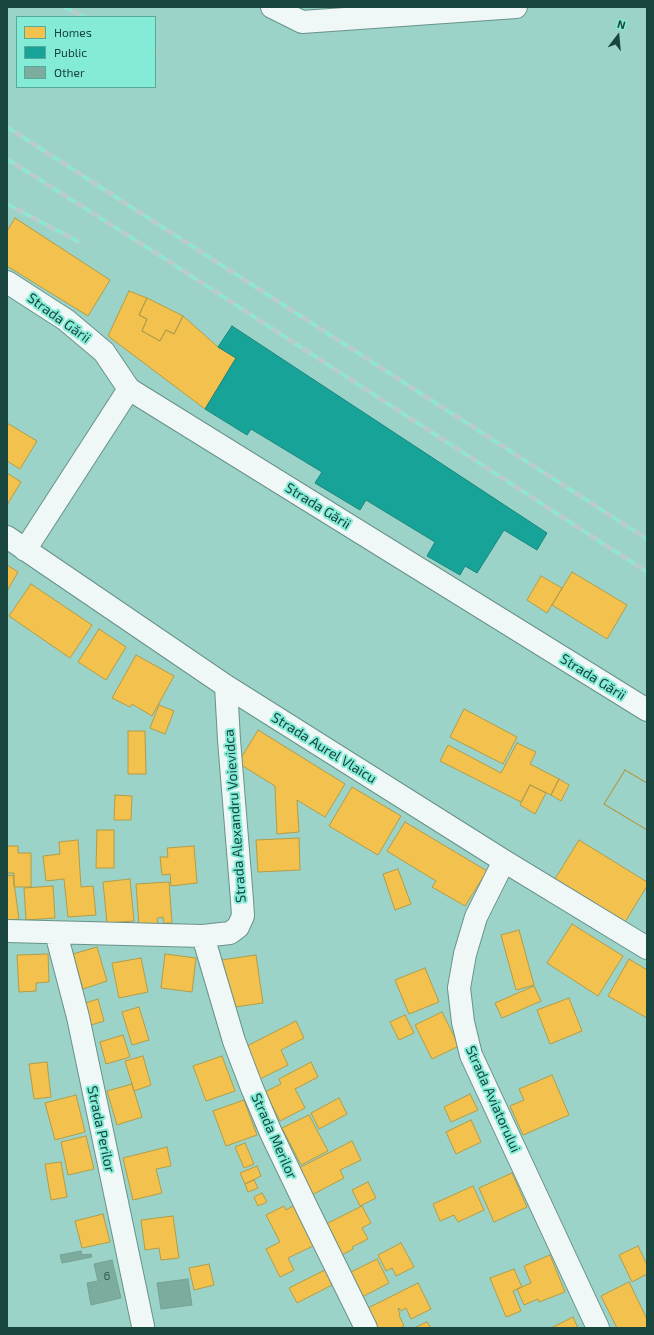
<!DOCTYPE html>
<meta charset="utf-8">
<style>
body{margin:0}
#map{position:relative;width:654px;height:1335px;overflow:hidden;background:#9bd3c8;font-family:"Exo 2",sans-serif}
canvas{display:block}
.frame{position:absolute;inset:0;border:8px solid #18453d;pointer-events:none}
.legend{position:absolute;left:16px;top:16px;width:140px;height:72px;box-sizing:border-box;background:#83ebd6;border:1px solid #58a999;margin:0;padding:5px 7px;list-style:none;font-size:12px;color:#18453d}
.legend li{display:flex;align-items:center;gap:8px;height:20px}
.legend b{width:20px;border:1px solid #58a999}
.north{position:absolute;left:598px;top:16px;width:40px;height:40px;-webkit-text-stroke:3px #83ebd6;paint-order:stroke;rotate:16deg;font-size:11px;font-weight:700;line-height:16px;text-align:center;color:#18453d}
.north::after{content:'';display:block;margin:auto;width:14px;height:18px;background:#18453d;clip-path:polygon(50% 0,100% 100%,50% 72%,0 100%)}
</style>
<div id="map">
<canvas width="654" height="1335"></canvas>
<div class="frame"></div>
<ul class="legend">
<li><b style="height:11px;background:#f2c14e"></b>Homes</li>
<li><b style="height:11px;background:#17a398"></b>Public</li>
<li><b style="height:11px;background:#7cac9d"></b>Other</li>
</ul>
<div class="north">N</div>
</div>
<script>
const g = document.querySelector('canvas').getContext('2d');
g.lineJoin = 'round';
function fillPath(path, color) { g.fillStyle = color; g.fill(path, 'evenodd'); }
const shape = rows => new Path2D(rows.map(r => 'M' + r).join(''));
function strokePath(path, color, width, dash) { g.strokeStyle = color; g.lineWidth = width; g.lineCap = dash ? 'butt' : 'round'; g.setLineDash(dash || []); g.stroke(path); }
function write(font, color, halo, rows, align = 'center') {
  g.font = font + ' "Exo 2",sans-serif'; g.lineWidth = 4; g.setLineDash([]); g.textBaseline = 'middle'; g.strokeStyle = halo; g.fillStyle = color; for (const [text, x, y, turn = 0] of rows) {
    g.save(); g.translate(x, y); g.rotate((+turn || 0) * Math.PI / 180); g.textAlign = isNaN(turn) ? turn : align; if (halo) g.strokeText(text, 0, 0); g.fillText(text, 0, 0); g.restore();
  }
}
const homes = shape([
 [15,218,110,280,88,316,7,266,7,231,15,218],
 [129,291,147,298,139,315,147,319,142,331,160,341,166,330,174,334,183,316,218,347,236,358,205,409,108,336,129,291],
 [147,298,183,316,174,334,166,330,160,341,142,331,147,319,139,315,147,298],
 [7,423,37,441,20,469,7,461,7,423],
 [7,473,21,482,7,505,7,473],
 [7,565,18,572,7,591,7,565],
 [572,572,627,605,607,639,552,605,572,572],
 [541,576,562,588,547,613,527,600,541,576],
 [31,584,92,625,70,658,9,616,31,584],
 [99,629,126,647,106,680,78,662,99,629],
 [136,655,174,676,152,716,132,704,130,707,112,698,136,655],
 [159,705,174,711,165,734,150,728,159,705],
 [464,709,517,737,503,764,450,737,464,709],
 [258,730,345,784,325,817,297,800,299,832,277,834,275,786,238,763,258,730],
 [128,731,145,731,146,774,128,774,128,731],
 [517,743,536,752,530,764,559,779,551,795,530,785,521,802,440,761,448,745,501,773,517,743],
 [625,770,647,783,647,830,604,804,625,770],
 [625,770,647,783,647,830,604,804,625,770],
 [559,779,569,785,561,801,551,795,559,779],
 [530,785,546,793,535,814,520,805,530,785],
 [352,787,401,816,378,855,329,826,352,787],
 [115,795,132,796,131,820,114,820,115,795],
 [405,822,487,871,465,906,432,887,436,881,387,851,405,822],
 [97,830,114,830,114,868,96,868,97,830],
 [299,838,300,870,258,872,256,840,299,838],
 [78,840,81,887,93,886,96,915,68,917,64,879,46,881,43,856,60,854,59,842,78,840],
 [579,840,647,882,647,886,625,922,555,879,579,840],
 [7,846,18,846,18,853,31,853,31,887,14,887,14,873,7,873,7,846],
 [194,846,197,883,171,886,170,874,162,875,160,857,168,857,167,848,194,846],
 [398,869,411,904,395,910,383,874,398,869],
 [13,875,19,919,7,921,7,876,13,875],
 [130,879,134,921,107,923,103,882,130,879],
 [169,882,172,923,164,923,163,917,157,918,158,925,139,926,136,884,169,882],
 [53,886,55,918,26,920,24,888,53,886],
 [572,924,623,956,598,996,547,963,572,924],
 [519,930,534,985,516,990,501,935,519,930],
 [97,947,107,981,83,989,73,954,97,947],
 [48,954,49,982,36,983,36,991,19,992,17,955,48,954],
 [165,954,196,958,192,992,161,988,165,954],
 [256,955,263,1003,228,1008,221,960,256,955],
 [141,958,148,992,119,998,112,963,141,958],
 [629,959,647,970,647,1018,608,996,629,959],
 [425,968,439,1002,409,1014,395,980,425,968],
 [534,986,541,1001,502,1018,495,1003,534,986],
 [569,998,582,1031,550,1044,537,1010,569,998],
 [98,999,104,1021,88,1026,82,1004,98,999],
 [139,1007,149,1040,132,1045,122,1012,139,1007],
 [442,1012,459,1046,432,1059,415,1025,442,1012],
 [405,1015,414,1033,399,1040,390,1022,405,1015],
 [296,1021,304,1038,281,1050,288,1065,260,1079,243,1048,296,1021],
 [123,1035,130,1057,106,1064,100,1042,123,1035],
 [143,1056,151,1085,134,1091,125,1061,143,1056],
 [222,1056,235,1091,206,1101,193,1066,222,1056],
 [47,1062,51,1097,34,1099,29,1064,47,1062],
 [311,1062,318,1077,295,1089,305,1108,280,1121,265,1092,281,1084,279,1079,311,1062],
 [552,1075,569,1115,523,1135,510,1106,524,1100,519,1089,552,1075],
 [132,1084,142,1117,117,1125,107,1091,132,1084],
 [470,1094,478,1110,451,1122,444,1107,470,1094],
 [76,1095,85,1132,55,1140,45,1103,76,1095],
 [339,1098,347,1114,319,1129,311,1113,339,1098],
 [244,1100,257,1135,226,1146,213,1111,244,1100],
 [309,1115,328,1151,301,1165,282,1128,309,1115],
 [471,1120,481,1142,456,1154,446,1132,471,1120],
 [86,1136,94,1169,68,1175,61,1142,86,1136],
 [352,1141,361,1160,340,1170,344,1178,306,1198,293,1171,352,1141],
 [245,1143,254,1164,244,1168,235,1147,245,1143],
 [167,1147,171,1166,156,1169,162,1193,133,1200,123,1158,167,1147],
 [61,1162,67,1197,51,1200,45,1164,61,1162],
 [257,1166,261,1176,245,1184,240,1173,257,1166],
 [512,1173,527,1207,494,1222,479,1188,512,1173],
 [254,1180,258,1188,248,1192,245,1184,254,1180],
 [368,1182,376,1198,360,1206,352,1190,368,1182],
 [473,1186,484,1210,458,1222,454,1215,440,1221,433,1204,473,1186],
 [262,1193,267,1202,258,1206,254,1197,262,1193],
 [295,1205,315,1245,288,1258,294,1270,280,1277,266,1249,280,1242,266,1215,284,1206,286,1210,295,1205],
 [362,1206,371,1223,362,1228,368,1239,352,1247,353,1249,338,1257,322,1226,362,1206],
 [103,1214,110,1242,82,1248,75,1221,103,1214],
 [173,1216,179,1258,161,1260,159,1248,145,1250,141,1220,173,1216],
 [401,1243,414,1267,396,1276,392,1268,386,1271,378,1255,401,1243],
 [638,1246,647,1265,647,1274,632,1282,619,1255,638,1246],
 [550,1255,565,1292,539,1302,538,1299,524,1305,517,1289,531,1283,524,1266,550,1255],
 [377,1259,389,1283,362,1297,349,1273,377,1259],
 [209,1264,214,1285,194,1290,189,1268,209,1264],
 [514,1269,522,1287,513,1291,521,1311,506,1317,490,1278,514,1269],
 [325,1270,332,1285,297,1303,289,1288,325,1270],
 [629,1282,647,1319,647,1328,617,1328,601,1296,629,1282],
 [418,1283,431,1309,411,1319,406,1308,401,1311,399,1308,398,1309,400,1314,399,1315,404,1326,400,1328,376,1328,366,1309,418,1283],
 [573,1317,578,1328,551,1328,573,1317],
 [427,1322,431,1328,414,1328,427,1322]
]);
const public = shape([
 [232,326,547,533,537,550,504,530,477,573,465,566,460,575,427,556,435,542,366,500,360,510,315,483,322,472,251,429,247,435,205,409,236,358,218,347,232,326]
]);
const building = shape([
 [81,1251,82,1255,91,1254,92,1257,62,1263,60,1255,81,1251],
 [112,1260,121,1298,91,1305,87,1283,98,1281,94,1264,112,1260],
 [188,1279,192,1305,161,1309,157,1283,188,1279]
]);
const minor = shape([
 [272,7,302,22,516,7],
 [7,282,66,320,104,352,129,389,647,710],
 [7,537,226,686,504,861,647,948],
 [25,550,129,389],
 [504,861,476,917,465,954,459,988,463,1022,471,1055,598,1328],
 [7,931,203,936,230,933,238,927,243,916,242,900,229,740,226,686],
 [56,933,78,1017,143,1326],
 [203,936,234,1041,252,1088,271,1133,306,1206,366,1328]
]);
const rail = shape([
 [64,7,85,17],
 [155,50,156,51],
 [7,127,647,539],
 [7,159,162,257,647,572],
 [7,204,79,242]
]);
const numberNames = [
 ["6",107,1276]
];
const streetNames = [
 ["Strada Gării",59,318,36],
 ["Strada Gării",318,506,32],
 ["Strada Gării",593,677,32],
 ["Strada Aurel Vlaicu",324,748,32],
 ["Strada Alexandru Voievidca",235,816,-94],
 ["Strada Aviatorului",493,1099,66],
 ["Strada Perilor",101,1129,78],
 ["Strada Merilor",274,1136,66]
];
fillPath(homes, '#f2c14e');
strokePath(homes, '#b19c49', 1);
fillPath(public, '#17a398');
strokePath(public, '#17877d', 1);
fillPath(building, '#7cac9d');
strokePath(building, '#78a194', 1);
strokePath(minor, '#68928a', 24);
strokePath(minor, '#f0f8f7', 22);
strokePath(rail, '#baccc9', 4.5);
strokePath(rail, '#83ebd6', 3, [9]);
write('12px', '#315f55', null, numberNames);
write('14px', '#18453d', '#83ebd6', streetNames);
</script>
